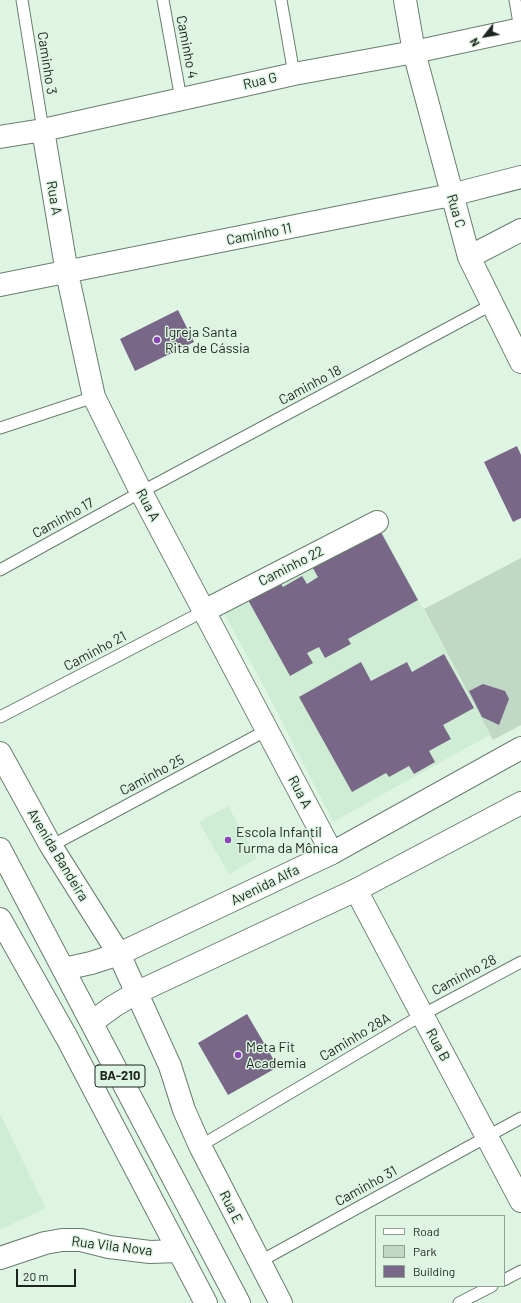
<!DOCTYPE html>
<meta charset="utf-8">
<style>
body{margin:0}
#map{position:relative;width:521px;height:1303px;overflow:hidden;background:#dff5e3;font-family:Barlow,sans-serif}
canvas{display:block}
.legend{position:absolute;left:375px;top:1215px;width:130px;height:72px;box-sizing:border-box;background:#dff5e3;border:1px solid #91a295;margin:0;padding:5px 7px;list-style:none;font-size:12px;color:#1d251f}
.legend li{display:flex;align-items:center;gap:8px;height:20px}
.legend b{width:20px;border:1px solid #91a295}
.north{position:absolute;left:465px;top:16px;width:40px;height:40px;-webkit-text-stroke:3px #dff5e3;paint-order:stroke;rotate:239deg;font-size:11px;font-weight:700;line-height:16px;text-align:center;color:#1d251f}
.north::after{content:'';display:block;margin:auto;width:14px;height:18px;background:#1d251f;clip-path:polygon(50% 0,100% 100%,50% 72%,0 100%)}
.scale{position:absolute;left:16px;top:1269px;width:60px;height:18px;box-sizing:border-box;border:2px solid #1d251f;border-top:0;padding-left:5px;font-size:12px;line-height:14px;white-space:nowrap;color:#1d251f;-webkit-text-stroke:3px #dff5e3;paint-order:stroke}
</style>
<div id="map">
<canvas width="521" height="1303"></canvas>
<ul class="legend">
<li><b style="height:5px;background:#fff"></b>Road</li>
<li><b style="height:11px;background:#bfd9c4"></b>Park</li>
<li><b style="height:11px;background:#786786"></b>Building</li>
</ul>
<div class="north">N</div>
<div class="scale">20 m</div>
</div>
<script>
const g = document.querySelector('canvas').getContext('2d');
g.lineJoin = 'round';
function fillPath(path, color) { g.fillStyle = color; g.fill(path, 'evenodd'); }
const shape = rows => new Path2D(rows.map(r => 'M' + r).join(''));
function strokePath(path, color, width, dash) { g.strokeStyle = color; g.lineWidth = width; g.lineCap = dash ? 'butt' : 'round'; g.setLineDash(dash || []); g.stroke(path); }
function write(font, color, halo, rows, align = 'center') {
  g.font = font + ' Barlow,sans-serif'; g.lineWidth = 3; g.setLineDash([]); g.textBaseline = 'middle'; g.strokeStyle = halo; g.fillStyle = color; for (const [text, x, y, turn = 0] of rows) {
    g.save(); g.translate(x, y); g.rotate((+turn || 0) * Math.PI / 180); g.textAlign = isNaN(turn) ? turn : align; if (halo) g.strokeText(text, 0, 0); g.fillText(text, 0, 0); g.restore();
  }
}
const built = shape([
 [378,524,490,735,333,822,267,692,220,606],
 [228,806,257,858,229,874,199,822],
 [0,1114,46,1208,0,1230]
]);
const green = shape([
 [521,558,521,725,493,740,424,609]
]);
const building = shape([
 [178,310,194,342,135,371,120,339],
 [517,446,521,455,521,518,513,522,484,462],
 [377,525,418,600,348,639,351,644,325,658,319,647,307,653,313,663,290,676,248,600,280,582,283,587,302,576,307,584,318,577,310,563],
 [444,654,474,708,443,725,451,739,429,751,435,762,414,774,409,766,389,777,386,773,352,792,299,697,361,662,371,681,407,662,412,672],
 [483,684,505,691,509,699,499,725,482,717,469,691],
 [247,1014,278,1067,228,1095,198,1043]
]);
const lane = shape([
 [22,0,43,130],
 [163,0,181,99],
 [281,0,294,74],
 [515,0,520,29],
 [0,428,94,397],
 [0,570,141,492,493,304],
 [0,717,204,611],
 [51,846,267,730],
 [200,1146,422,1015,521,962],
 [259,1262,521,1118],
 [504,1280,521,1271],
 [459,1303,492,1286]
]);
const street = shape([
 [405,0,414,52,469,257,521,362],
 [43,130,67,273,94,397,141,492,332,853],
 [0,137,43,130,294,74,414,52,521,29],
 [469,257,521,230],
 [0,285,451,195,521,177],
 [204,611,377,522],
 [0,753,51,846,119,954,170,1066,184,1110,200,1146,281,1303],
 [356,890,521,1201],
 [0,1258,45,1243,62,1240,81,1240,109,1247,150,1252,178,1251]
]);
const secondary = shape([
 [64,969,91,963,119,954,332,853,521,748],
 [92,1022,114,1006,138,992,356,890,521,803]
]);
const primary = shape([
 [0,849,239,1303],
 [0,919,67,1038,206,1303]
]);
const markers = [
 [157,340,4,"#8943b7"],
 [228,840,4,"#8943b7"],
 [238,1055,4,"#8943b7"]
];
const shields = [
 [120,1076,50]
];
const shieldNames = [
 ["BA-210",120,1076]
];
const streetNames = [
 ["Caminho 4",187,47,79],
 ["Caminho 3",47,63,81],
 ["Rua G",260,81,-13],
 ["Rua A",54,198,80],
 ["Rua C",456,211,74],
 ["Caminho 11",259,234,-11],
 ["Caminho 18",310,385,-28],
 ["Rua A",148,505,62],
 ["Caminho 17",63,518,-29],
 ["Caminho 22",291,566,-27],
 ["Caminho 21",95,651,-28],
 ["Caminho 25",152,775,-28],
 ["Rua A",300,792,62],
 ["Avenida Bandeira",58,855,59],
 ["Avenida Alfa",265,885,-26],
 ["Caminho 28",464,975,-28],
 ["Caminho 28A",355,1037,-31],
 ["Rua B",438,1045,62],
 ["Caminho 31",366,1186,-29],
 ["Rua E",231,1207,63],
 ["Rua Vila Nova",112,1246,7]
];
const poiNames = [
 ["Igreja Santa",165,332],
 ["Rita de Cássia",165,348],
 ["Escola Infantil",236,832],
 ["Turma da Mônica",236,848],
 ["Meta Fit",246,1047],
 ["Academia",246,1063]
];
fillPath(built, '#cfedd5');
fillPath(green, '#bfd9c4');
fillPath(building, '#786786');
strokePath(lane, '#697d6d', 13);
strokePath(street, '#697d6d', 24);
strokePath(secondary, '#697d6d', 24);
strokePath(primary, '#697d6d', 24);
strokePath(lane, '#fff', 11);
strokePath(street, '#fff', 22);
strokePath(secondary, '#fff', 22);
strokePath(primary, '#fff', 22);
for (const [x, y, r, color] of markers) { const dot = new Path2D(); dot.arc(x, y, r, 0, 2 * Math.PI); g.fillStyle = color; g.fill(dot); strokePath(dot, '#dff5e3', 1.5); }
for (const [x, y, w] of shields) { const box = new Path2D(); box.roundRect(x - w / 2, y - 11, w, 22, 3); g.fillStyle = '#dff5e3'; g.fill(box); strokePath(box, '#1d251f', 1); }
write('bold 13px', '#1d251f', null, shieldNames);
write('14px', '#1d251f', '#dff5e3', streetNames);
write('14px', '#1d251f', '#dff5e3', poiNames, 'left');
</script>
